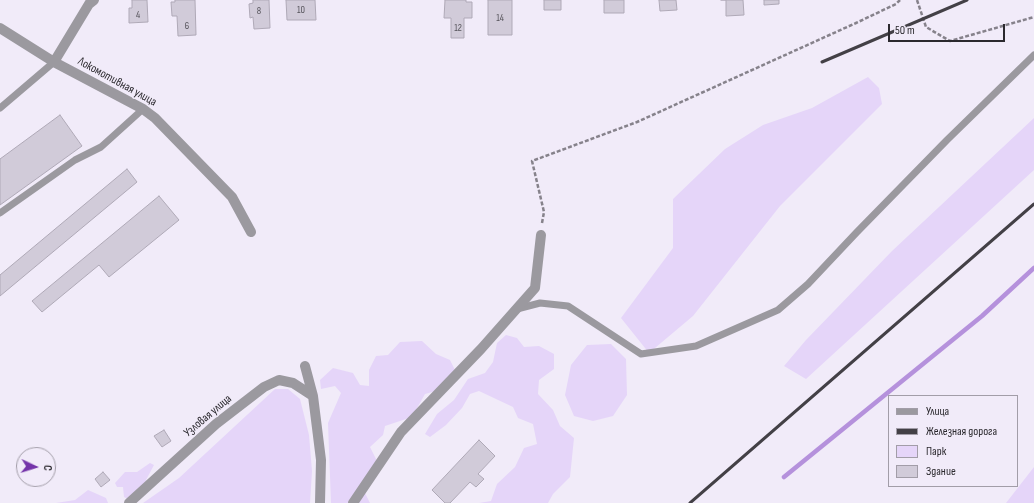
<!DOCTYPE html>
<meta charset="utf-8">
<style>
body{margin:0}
#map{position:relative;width:1034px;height:503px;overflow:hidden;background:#f1ebf9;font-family:"Sofia Sans Condensed",sans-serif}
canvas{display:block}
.legend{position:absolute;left:888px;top:395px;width:130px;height:92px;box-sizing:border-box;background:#f1ebf9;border:1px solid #a29da8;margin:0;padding:5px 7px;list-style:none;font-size:12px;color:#2b292e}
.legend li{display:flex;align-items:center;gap:8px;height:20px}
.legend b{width:20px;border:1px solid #a29da8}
.north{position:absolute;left:16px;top:447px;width:40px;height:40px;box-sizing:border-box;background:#f1ebf9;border:1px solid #a29da8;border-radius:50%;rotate:94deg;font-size:11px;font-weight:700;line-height:16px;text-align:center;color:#2b292e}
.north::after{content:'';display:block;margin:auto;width:14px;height:18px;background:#7434a9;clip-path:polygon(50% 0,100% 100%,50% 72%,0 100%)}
.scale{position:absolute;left:888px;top:24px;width:117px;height:18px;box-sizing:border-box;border:2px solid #2b292e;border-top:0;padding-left:5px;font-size:12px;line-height:14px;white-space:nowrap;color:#2b292e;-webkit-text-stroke:3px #f1ebf9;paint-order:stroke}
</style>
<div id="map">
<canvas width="1034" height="503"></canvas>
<ul class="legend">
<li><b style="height:5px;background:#9b999f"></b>Улица</li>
<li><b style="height:5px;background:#434046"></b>Железная дорога</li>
<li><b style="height:11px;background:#e5d5f9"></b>Парк</li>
<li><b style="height:11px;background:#d1cbd9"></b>Здание</li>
</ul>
<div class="north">С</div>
<div class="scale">50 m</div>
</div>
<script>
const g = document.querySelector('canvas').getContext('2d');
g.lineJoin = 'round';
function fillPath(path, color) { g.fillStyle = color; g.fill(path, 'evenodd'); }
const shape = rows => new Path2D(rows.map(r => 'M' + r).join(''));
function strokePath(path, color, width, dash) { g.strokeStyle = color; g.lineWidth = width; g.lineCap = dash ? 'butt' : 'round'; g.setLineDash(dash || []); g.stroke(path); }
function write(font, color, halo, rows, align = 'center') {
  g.font = font + ' "Sofia Sans Condensed",sans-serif'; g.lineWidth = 3; g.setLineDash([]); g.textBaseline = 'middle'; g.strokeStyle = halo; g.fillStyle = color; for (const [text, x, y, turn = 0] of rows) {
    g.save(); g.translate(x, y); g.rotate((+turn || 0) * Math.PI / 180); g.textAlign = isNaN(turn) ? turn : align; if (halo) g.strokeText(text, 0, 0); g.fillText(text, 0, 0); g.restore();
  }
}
const green = shape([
 [868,77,879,88,882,104,780,206,693,316,649,353,621,318,673,248,673,199,725,149,763,125,812,108],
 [1034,118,1034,170,806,379,784,366,806,340,892,251],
 [506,335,517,338,524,347,539,346,554,354,554,369,539,380,538,394,553,410,560,426,574,438,570,477,553,494,548,503,479,503,491,501,497,484,515,467,524,448,537,444,533,424,518,418,513,407,479,391,470,394,462,408,446,425,430,437,425,434,437,414,454,400,468,379,485,373,493,362,497,343],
 [422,341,436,354,450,360,455,370,443,389,425,394,412,417,385,426,383,435,370,447,378,463,364,491,370,503,331,503,328,423,341,393,335,386,321,389,320,380,333,368,353,373,360,385,369,386,369,370,376,356,388,355,400,342],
 [611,344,626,359,627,395,613,416,593,421,574,416,565,395,571,365,587,345],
 [275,389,288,389,300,399,309,435,312,471,310,503,143,503,179,478],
 [150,463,154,465,146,480,144,490,130,500,124,497,123,487,117,487,115,483,125,472,137,472],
 [1034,467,1034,503,1006,503],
 [88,490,106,498,108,503,56,503,75,500]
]);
const stream = shape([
 [784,477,982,316,1034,268]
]);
const building = shape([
 [132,0,147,0,148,22,129,23,129,8,132,8,132,0],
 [175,0,195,0,196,35,178,36,177,16,172,16,171,2,175,2,175,0],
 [253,0,269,0,270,28,254,29,253,17,250,18,249,4,253,3,253,0],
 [286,0,315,0,316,20,287,20,286,0],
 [445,0,466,0,466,2,472,2,472,18,464,18,464,38,451,38,451,18,444,18,445,0],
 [488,0,512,0,512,35,488,35,488,0],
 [544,0,561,0,561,10,544,10,544,0],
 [604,0,624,0,624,13,604,13,604,0],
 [659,0,676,0,677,10,660,11,659,0],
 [721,0,743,0,744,15,726,16,726,0,721,0],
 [764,0,779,0,779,4,764,5,764,0],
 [60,115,82,146,0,205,0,159,60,115],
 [127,169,137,182,0,296,0,275,127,169],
 [159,196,179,220,109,277,99,265,42,312,32,301,159,196],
 [164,430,171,441,162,447,154,436,164,430],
 [479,440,495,456,478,474,484,479,476,487,470,482,450,503,445,503,432,490,479,440],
 [103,472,110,480,101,487,95,479,103,472]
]);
const path = shape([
 [917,0,926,27,950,41,1034,17],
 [542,223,544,212,532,161,637,122,856,23,896,4,900,0]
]);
const service = shape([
 [0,108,54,62],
 [0,213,75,160,101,147,143,109],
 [517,309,540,303,568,306,641,354,696,346,778,310,808,284,857,232,947,140,1034,55]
]);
const minor = shape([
 [0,28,54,62,143,109,155,118,232,197,251,232],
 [54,62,89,4,94,0],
 [305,366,313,396,321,460,320,503],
 [129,503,216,424,264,387,279,380,293,383,313,396],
 [353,503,401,432,481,349,535,288,541,235]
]);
const rail = shape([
 [822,62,967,0],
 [690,503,1034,204]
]);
const numberNames = [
 ["10",301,10],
 ["8",259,11],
 ["4",138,15],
 ["14",500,18],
 ["6",187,26],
 ["12",458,28]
];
const streetNames = [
 ["Локомотивная улица",117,82,29],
 ["Узловая улица",208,416,-40]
];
fillPath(green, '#e5d5f9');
strokePath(stream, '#b591dc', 4.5);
fillPath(building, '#d1cbd9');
strokePath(building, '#afa9b7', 1);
strokePath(path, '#86828b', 2.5, [4, 2]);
strokePath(service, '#9b999f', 7);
strokePath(minor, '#9b999f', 10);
strokePath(rail, '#434046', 3);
write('10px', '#545259', null, numberNames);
write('12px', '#2b292e', '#f1ebf9', streetNames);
</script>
